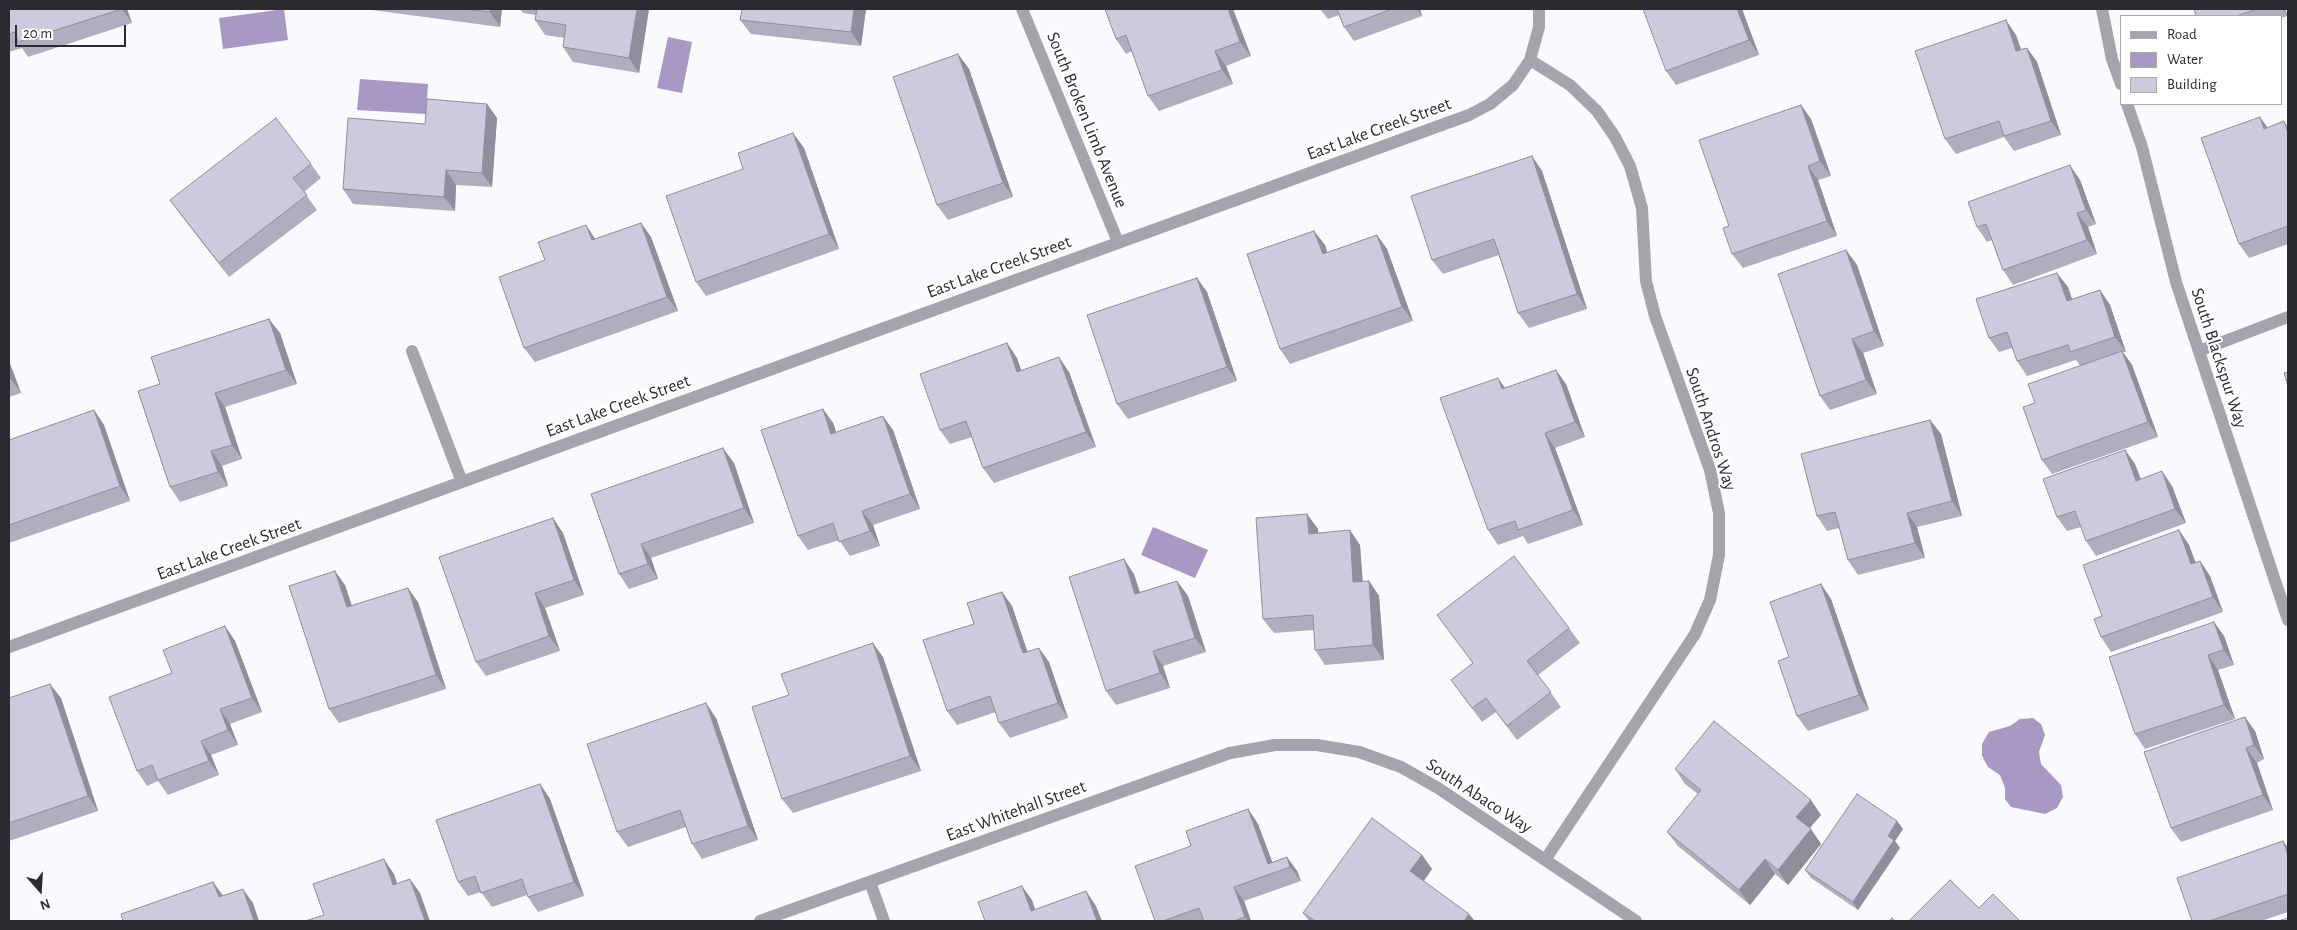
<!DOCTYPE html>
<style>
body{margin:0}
#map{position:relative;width:2297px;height:930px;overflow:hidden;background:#faf9fd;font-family:"Alegreya Sans",sans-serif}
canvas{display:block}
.frame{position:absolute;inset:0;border:10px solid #2c2a31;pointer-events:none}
.legend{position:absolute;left:2120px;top:15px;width:162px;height:90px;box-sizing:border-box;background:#fff;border:1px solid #abaaad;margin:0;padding:6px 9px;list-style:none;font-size:15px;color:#2c2a31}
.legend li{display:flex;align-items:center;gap:10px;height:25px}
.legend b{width:25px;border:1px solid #abaaad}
.north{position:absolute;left:15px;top:865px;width:50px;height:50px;-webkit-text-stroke:4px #fff;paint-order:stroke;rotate:161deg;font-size:14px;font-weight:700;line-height:20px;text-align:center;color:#2c2a31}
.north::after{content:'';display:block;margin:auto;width:18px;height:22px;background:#2c2a31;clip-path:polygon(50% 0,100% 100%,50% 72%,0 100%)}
.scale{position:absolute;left:15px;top:25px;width:111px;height:22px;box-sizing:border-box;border:2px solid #2c2a31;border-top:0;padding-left:6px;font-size:15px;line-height:18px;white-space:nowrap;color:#2c2a31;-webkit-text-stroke:4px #fff;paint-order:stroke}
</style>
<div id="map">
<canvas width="2297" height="930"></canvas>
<div class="frame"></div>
<ul class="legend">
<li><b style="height:6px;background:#a6a3ac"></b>Road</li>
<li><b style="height:14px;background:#a799c4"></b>Water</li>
<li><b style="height:14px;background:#cfc9dd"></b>Building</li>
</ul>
<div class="north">N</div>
<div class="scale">20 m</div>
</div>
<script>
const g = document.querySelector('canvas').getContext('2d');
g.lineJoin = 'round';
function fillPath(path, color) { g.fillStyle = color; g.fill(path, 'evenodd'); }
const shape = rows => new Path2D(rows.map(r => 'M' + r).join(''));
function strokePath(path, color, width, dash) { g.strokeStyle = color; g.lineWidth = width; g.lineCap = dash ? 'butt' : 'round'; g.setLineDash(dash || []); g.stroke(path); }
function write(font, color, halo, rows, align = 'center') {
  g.font = font + ' "Alegreya Sans",sans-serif'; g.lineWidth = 4; g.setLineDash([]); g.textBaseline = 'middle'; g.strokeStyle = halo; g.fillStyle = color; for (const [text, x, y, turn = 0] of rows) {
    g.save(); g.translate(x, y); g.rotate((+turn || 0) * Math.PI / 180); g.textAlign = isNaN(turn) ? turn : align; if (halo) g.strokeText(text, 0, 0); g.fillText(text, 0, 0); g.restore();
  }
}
const water = shape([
 [284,9,288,40,223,49,219,18],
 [668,37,692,42,682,93,657,88],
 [360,79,428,84,426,114,357,110],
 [1153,527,1208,550,1195,578,1141,555],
 [2033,718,2041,724,2045,735,2039,752,2041,764,2061,785,2063,797,2057,808,2045,814,2011,807,2005,799,2005,788,2000,775,1988,767,1982,756,1982,744,1989,732,2010,726,2020,719]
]);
const minor = shape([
 [1022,9,1118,242],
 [2102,9,2112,59,2121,84],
 [1530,60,1570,85,1597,111,1615,137,1630,166,1642,208,1646,281,1655,316,1710,470,1719,513,1719,555,1710,600,1695,634,1545,860],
 [2127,104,2142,147,2176,282,2288,620],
 [412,351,462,482],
 [2199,351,2288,317],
 [9,647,1469,115,1490,104,1513,85,1530,60,1539,27,1539,9],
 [870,882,884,921],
 [760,921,1230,753,1275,745,1317,745,1359,752,1401,767,1438,788,1636,921]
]);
const wall = shape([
 [9,9,127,9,132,23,28,57,22,48,9,52],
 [370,9,502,9,500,27,372,10],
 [520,9,649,9,639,73,573,62,563,47,565,38,545,35,535,20,536,15,523,13],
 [742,9,866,9,861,46,751,34,740,20],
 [1105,9,1233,9,1251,56,1226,66,1233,84,1159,111,1148,96,1132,51,1126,54,1116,39],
 [1320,9,1420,9,1422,16,1354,41,1344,27,1339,15,1328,19],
 [1742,9,1759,55,1676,85,1666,71],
 [2194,9,2285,9,2288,16,2281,18,2281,16,2196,16],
 [2016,35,2021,49,2027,48,2037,62,2061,135,2014,151,2004,137,1956,154,1945,139],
 [958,54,969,69,1013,197,948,220,937,205],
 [487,104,497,118,492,187,456,185,455,211,353,204,343,189,425,124],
 [1801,105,1811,119,1831,176,1818,180,1837,236,1743,268,1732,254],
 [2284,121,2288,127,2288,244,2249,258,2239,244,2268,128],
 [793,133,804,148,839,249,706,296,696,282,743,169],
 [1532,156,1542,171,1587,309,1529,328,1518,313,1499,255,1443,274,1432,260],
 [311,164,321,178,304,192,317,210,229,277,180,214,170,200],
 [2080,180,2096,224,2088,227,2097,254,2013,285,2003,270,1992,240,1987,242,1977,227],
 [641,223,651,237,678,311,535,362,524,348,545,260,595,239],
 [1314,231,1325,245,1327,253,1377,235,1387,249,1413,321,1290,364,1280,349],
 [1846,250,1857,265,1884,346,1863,353,1877,394,1830,410,1820,396],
 [1197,278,1207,292,1237,381,1128,419,1117,404],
 [2068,287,2072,299,2100,290,2110,305,2126,352,2123,352,2132,365,2158,437,2052,474,2042,460,2035,403,2080,366,2076,360,2027,376,2017,361,2012,348,1999,352,1989,338],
 [280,333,297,384,225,407,242,459,222,466,228,486,180,502,170,487,160,384],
 [1007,343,1017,358,1021,371,1069,372,1096,447,994,483,983,468,972,437,950,444,940,430],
 [9,361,21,393,9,397],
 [1566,384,1585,437,1555,448,1583,525,1528,544,1523,536,1498,545,1488,530,1505,388],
 [823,409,833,423,836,432,893,430,920,509,873,525,880,546,850,556,839,540,808,550,798,536],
 [94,410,104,425,130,501,9,543,9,440],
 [1930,420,1941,434,1962,516,1917,527,1925,558,1858,575,1848,560,1839,528,1827,531,1817,516],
 [2125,450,2135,464,2141,479,2172,486,2186,523,2096,556,2086,541,2081,527,2067,531,2057,517],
 [734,463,754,523,651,558,658,579,629,589,619,574,591,494],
 [1307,514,1318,529,1318,533,1360,545,1362,582,1369,581,1379,596,1384,660,1325,665,1315,650,1314,630,1274,633,1263,619],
 [553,518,563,533,584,595,545,608,560,651,486,676,476,662],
 [2179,530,2189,545,2196,563,2200,561,2210,576,2223,612,2111,652,2101,637,2102,616],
 [1134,574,1140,593,1177,581,1188,596,1206,652,1163,666,1170,688,1116,705,1106,691],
 [1821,584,1831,599,1869,710,1808,731,1797,716,1789,657],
 [345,585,352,606,418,602,446,689,339,723,329,709],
 [1002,592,1012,606,1027,652,1049,662,1068,718,1010,738,999,723,996,712,957,725,947,711,974,624],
 [1437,615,1569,628,1580,643,1538,675,1561,707,1517,740,1496,712,1482,722,1451,680,1473,663],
 [2214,622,2224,636,2234,665,2218,670,2235,719,2145,749,2135,734],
 [225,626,235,641,262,712,230,724,238,745,211,755,219,775,168,795,158,781,147,786,137,771,172,673],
 [883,657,921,771,793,813,782,799,789,695],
 [9,698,61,698,98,811,9,841],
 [716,718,758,840,702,859,692,844,686,827,628,847,617,832],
 [2255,731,2264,759,2257,763,2273,810,2181,842,2171,828],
 [1675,769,1821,815,1810,828,1821,844,1788,885,1775,874,1750,905,1678,846,1667,832,1698,794,1685,784],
 [540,784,550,799,584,896,538,912,528,897,527,895,492,907,481,892,468,896,458,882],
 [1248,809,1258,824,1272,862,1287,857,1297,871,1301,881,1244,901,1251,921,1155,921,1191,846],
 [1897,821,1903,829,1895,841,1900,848,1858,910,1811,878,1805,870],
 [2288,848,2288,912,2261,921,2192,921],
 [1422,855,1432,869,1424,881,1475,921,1309,921,1303,913]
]);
const shadedWall = shape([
 [122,9,127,9,132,23],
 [490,9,502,9,500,27,490,12],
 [637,9,649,9,639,73,629,58],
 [854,9,866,9,861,46,851,32],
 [1228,9,1233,9,1251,56,1240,42],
 [1417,9,1420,9,1422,16],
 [1737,9,1742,9,1759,55,1749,40],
 [2283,9,2285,9,2288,16],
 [2006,20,2016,35,2026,65,2016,51],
 [2027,48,2037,62,2061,135,2051,121],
 [1215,51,1226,66,1233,84,1222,70],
 [958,54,969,69,1013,197,1003,183],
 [487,104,497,118,492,187,482,173],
 [1801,105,1811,119,1831,176,1820,161],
 [2260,117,2270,131,2264,129],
 [793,133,804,148,839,249,829,234],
 [1532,156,1542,171,1587,309,1577,294],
 [2070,165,2080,180,2096,224,2086,210],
 [1808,166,1818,180,1837,236,1827,221],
 [446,170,456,185,455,211,444,197],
 [2077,213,2088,227,2097,254,2087,240],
 [641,223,651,237,678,311,667,297],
 [586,225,596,240,592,240],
 [1314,231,1325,245,1333,269,1323,254],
 [1377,235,1387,249,1413,321,1402,307],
 [1846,250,1857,265,1884,346,1874,331],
 [2057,273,2068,287,2077,315,2067,301],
 [1197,278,1207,292,1237,381,1227,367],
 [2100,290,2110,305,2126,352,2115,337],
 [269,319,280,333,297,384,286,370],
 [1852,339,1863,353,1877,394,1866,380],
 [1007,343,1017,358,1027,387,1017,372],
 [2122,351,2132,365,2158,437,2148,422],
 [1059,357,1069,372,1096,447,1086,432],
 [9,361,21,393,10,378,9,374],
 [1556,370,1566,384,1585,437,1575,422],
 [1498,378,1508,392,1502,389],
 [215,393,225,407,242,459,232,445],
 [823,409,833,423,842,448,831,434],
 [94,410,104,425,130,501,120,486],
 [883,416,893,430,920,509,910,494],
 [1930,420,1941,434,1962,516,1952,501],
 [1545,433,1555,448,1583,525,1573,510],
 [723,448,734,463,754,523,744,508],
 [2125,450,2135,464,2147,496,2136,481],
 [211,451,222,466,228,486,218,472],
 [2162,471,2172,486,2186,523,2175,509],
 [862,511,873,525,880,546,870,531],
 [1907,513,1917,527,1925,558,1915,543],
 [1307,514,1318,529,1319,548,1309,534],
 [553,518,563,533,584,595,574,580],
 [1350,530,1360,545,1364,597,1353,582],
 [2179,530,2189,545,2201,579,2191,564],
 [641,544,651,558,658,579,648,564],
 [1124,559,1134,574,1145,609,1135,594],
 [2200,561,2210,576,2223,612,2213,597],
 [335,571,345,585,357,622,347,607],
 [1177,581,1188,596,1206,652,1195,638],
 [1369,581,1379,596,1384,660,1373,645],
 [1821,584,1831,599,1869,710,1859,695],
 [408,588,418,602,446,689,436,675],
 [1002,592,1012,606,1033,668,1023,653],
 [535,593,545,608,560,651,549,636],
 [2214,622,2224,636,2234,665,2224,650],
 [225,626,235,641,262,712,252,698],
 [873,643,883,657,921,771,910,756],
 [1039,648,1049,662,1068,718,1058,703],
 [1153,651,1163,666,1170,688,1160,673],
 [2208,655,2218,670,2235,719,2224,705],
 [50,684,61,698,98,811,88,796],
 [706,703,716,718,758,840,748,826],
 [220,709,230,724,238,745,228,730],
 [2245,717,2255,731,2264,759,2254,745],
 [201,741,211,755,219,775,209,761],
 [2246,748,2257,763,2273,810,2263,795],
 [540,784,550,799,584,896,574,882],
 [1811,800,1821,815,1806,832,1796,817],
 [1248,809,1258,824,1276,872,1268,864],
 [1897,821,1903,829,1895,841,1900,848,1858,910,1853,902,1888,836],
 [1811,829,1821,844,1788,885,1778,870],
 [2283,841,2288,848,2288,855],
 [1422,855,1432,869,1420,886,1410,871],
 [1287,857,1297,871,1301,881,1290,867],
 [384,859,394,874,403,900,393,885],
 [1765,859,1775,874,1750,905,1739,890],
 [410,879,420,893,430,921,425,921],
 [213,882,224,897,219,897],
 [1022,886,1032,900,1039,921,1031,911],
 [1234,887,1244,901,1251,921,1248,921,1245,917],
 [243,889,253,903,259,921,254,921],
 [1086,891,1096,906,1102,921,1097,921],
 [1469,914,1475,921,1464,921]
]);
const building = shape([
 [9,9,122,9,18,42,15,32,9,34,9,9],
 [462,9,490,9,490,12,462,9],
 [537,9,637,9,629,58,563,47,566,25,535,20,537,9],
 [742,9,854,9,851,32,740,20,742,9],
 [1105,9,1228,9,1240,42,1215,51,1222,70,1148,96,1126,35,1116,39,1105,9],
 [1337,9,1392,9,1344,27,1337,9],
 [1643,9,1737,9,1749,40,1666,71,1643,9],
 [2194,9,2257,9,2236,16,2196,16,2194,9],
 [2006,20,2016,51,2027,48,2051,121,2004,136,1999,121,1945,139,1915,51,2006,20],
 [958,54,1003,183,937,205,893,77,958,54],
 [427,99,487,104,482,173,446,170,444,197,343,189,348,118,425,124,427,99],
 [1801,105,1820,161,1808,166,1827,221,1732,254,1723,228,1729,226,1699,140,1801,105],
 [2260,117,2264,129,2284,121,2288,133,2288,226,2239,244,2201,138,2260,117],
 [276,118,311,164,293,178,307,195,219,263,170,200,276,118],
 [793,133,829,234,696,282,666,196,743,169,738,153,793,133],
 [1532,156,1577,294,1518,313,1494,239,1432,260,1411,196,1532,156],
 [2070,165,2086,210,2077,213,2087,240,2003,270,1986,224,1977,227,1968,202,2070,165],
 [641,223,667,297,524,348,499,277,545,260,538,242,586,225,592,240,641,223],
 [1314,231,1323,254,1377,235,1402,307,1280,349,1247,254,1314,231],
 [1846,250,1874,331,1852,339,1866,380,1820,396,1778,274,1846,250],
 [2057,273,2067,301,2100,290,2115,337,2070,352,2068,345,2017,361,2007,332,1989,338,1976,299,2057,273],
 [1197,278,1227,367,1117,404,1087,315,1197,278],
 [269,319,286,370,215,393,232,445,211,451,218,472,170,487,138,391,160,384,151,357,269,319],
 [1007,343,1017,372,1059,357,1086,432,983,468,966,421,940,430,920,374,1007,343],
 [2122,351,2148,422,2042,460,2023,407,2035,403,2028,384,2122,351],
 [1556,370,1575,422,1545,433,1573,510,1518,530,1515,521,1488,530,1440,398,1498,378,1502,389,1556,370],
 [2288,372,2288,386,2284,373,2288,372],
 [823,409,831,434,883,416,910,494,862,511,870,531,839,542,833,523,798,536,761,430,823,409],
 [94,410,120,486,9,525,9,440,94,410],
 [1930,420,1952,501,1907,513,1915,543,1848,560,1835,512,1817,516,1801,454,1930,420],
 [723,448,744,508,641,544,648,564,619,574,591,494,723,448],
 [2125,450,2136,481,2162,471,2175,509,2086,541,2075,511,2057,517,2043,479,2125,450],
 [1307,514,1309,534,1350,530,1353,582,1369,581,1373,645,1315,650,1313,615,1263,619,1256,518,1307,514],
 [553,518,574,580,535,593,549,636,476,662,439,557,553,518],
 [2179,530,2191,564,2200,561,2213,597,2101,637,2094,619,2102,616,2083,565,2179,530],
 [1514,556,1569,628,1527,661,1551,692,1507,726,1486,698,1472,708,1451,680,1473,663,1437,615,1514,556],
 [1124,559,1135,594,1177,581,1195,638,1153,651,1160,673,1106,691,1069,577,1124,559],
 [335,571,347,607,408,588,436,675,329,709,289,586,335,571],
 [1821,584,1859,695,1797,716,1778,661,1789,657,1770,602,1821,584],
 [1002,592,1023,653,1039,648,1058,703,999,723,990,696,947,711,923,640,974,624,967,603,1002,592],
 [2214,622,2224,650,2208,655,2224,705,2135,734,2109,657,2214,622],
 [225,626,252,698,220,709,228,730,201,741,209,761,158,780,152,765,137,771,109,697,172,673,163,650,225,626],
 [873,643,910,756,782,799,752,707,789,695,781,674,873,643],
 [50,684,88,796,9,823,9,698,50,684],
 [706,703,748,826,692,844,680,810,617,832,587,744,706,703],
 [2245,717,2254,745,2246,748,2263,795,2171,828,2144,752,2245,717],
 [1714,721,1811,800,1796,817,1811,829,1778,870,1765,859,1739,890,1667,832,1701,790,1675,769,1714,721],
 [540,784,574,882,528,897,522,879,481,893,475,876,458,882,436,820,540,784],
 [1857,794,1897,821,1888,836,1894,840,1853,902,1805,870,1857,794],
 [1248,809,1268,864,1287,857,1290,867,1234,887,1245,917,1234,921,1204,921,1199,908,1163,921,1155,921,1135,866,1191,846,1186,831,1248,809],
 [1372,818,1422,855,1410,871,1469,914,1464,921,1315,921,1303,913,1372,818],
 [2283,841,2288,855,2288,894,2209,921,2192,921,2177,878,2283,841],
 [384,859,393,885,410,879,425,921,305,921,324,915,313,884,384,859],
 [1950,880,1979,908,1993,894,2020,921,1909,921,1950,880],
 [213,882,219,897,243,889,254,921,123,921,121,914,213,882],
 [1022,886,1031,911,1086,891,1097,921,985,921,978,902,1022,886],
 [1892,918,1895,921,1889,921,1892,918],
 [2288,918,2288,921,2278,921,2288,918]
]);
const streetNames = [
 ["South Broken Limb Avenue",1087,120,68],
 ["East Lake Creek Street",1379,129,-20],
 ["East Lake Creek Street",999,267,-20],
 ["South Blackspur Way",2219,358,72],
 ["East Lake Creek Street",618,406,-20],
 ["South Andros Way",1711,429,72],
 ["East Lake Creek Street",229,549,-20],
 ["South Abaco Way",1479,796,33],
 ["East Whitehall Street",1016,811,-20]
];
fillPath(water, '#a799c4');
strokePath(minor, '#a6a3ac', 12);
fillPath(wall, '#b2adbe');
fillPath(shadedWall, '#918d9b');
fillPath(building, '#cfc9dd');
strokePath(building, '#918d9b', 1);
write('18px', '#2c2a31', '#fff', streetNames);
</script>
